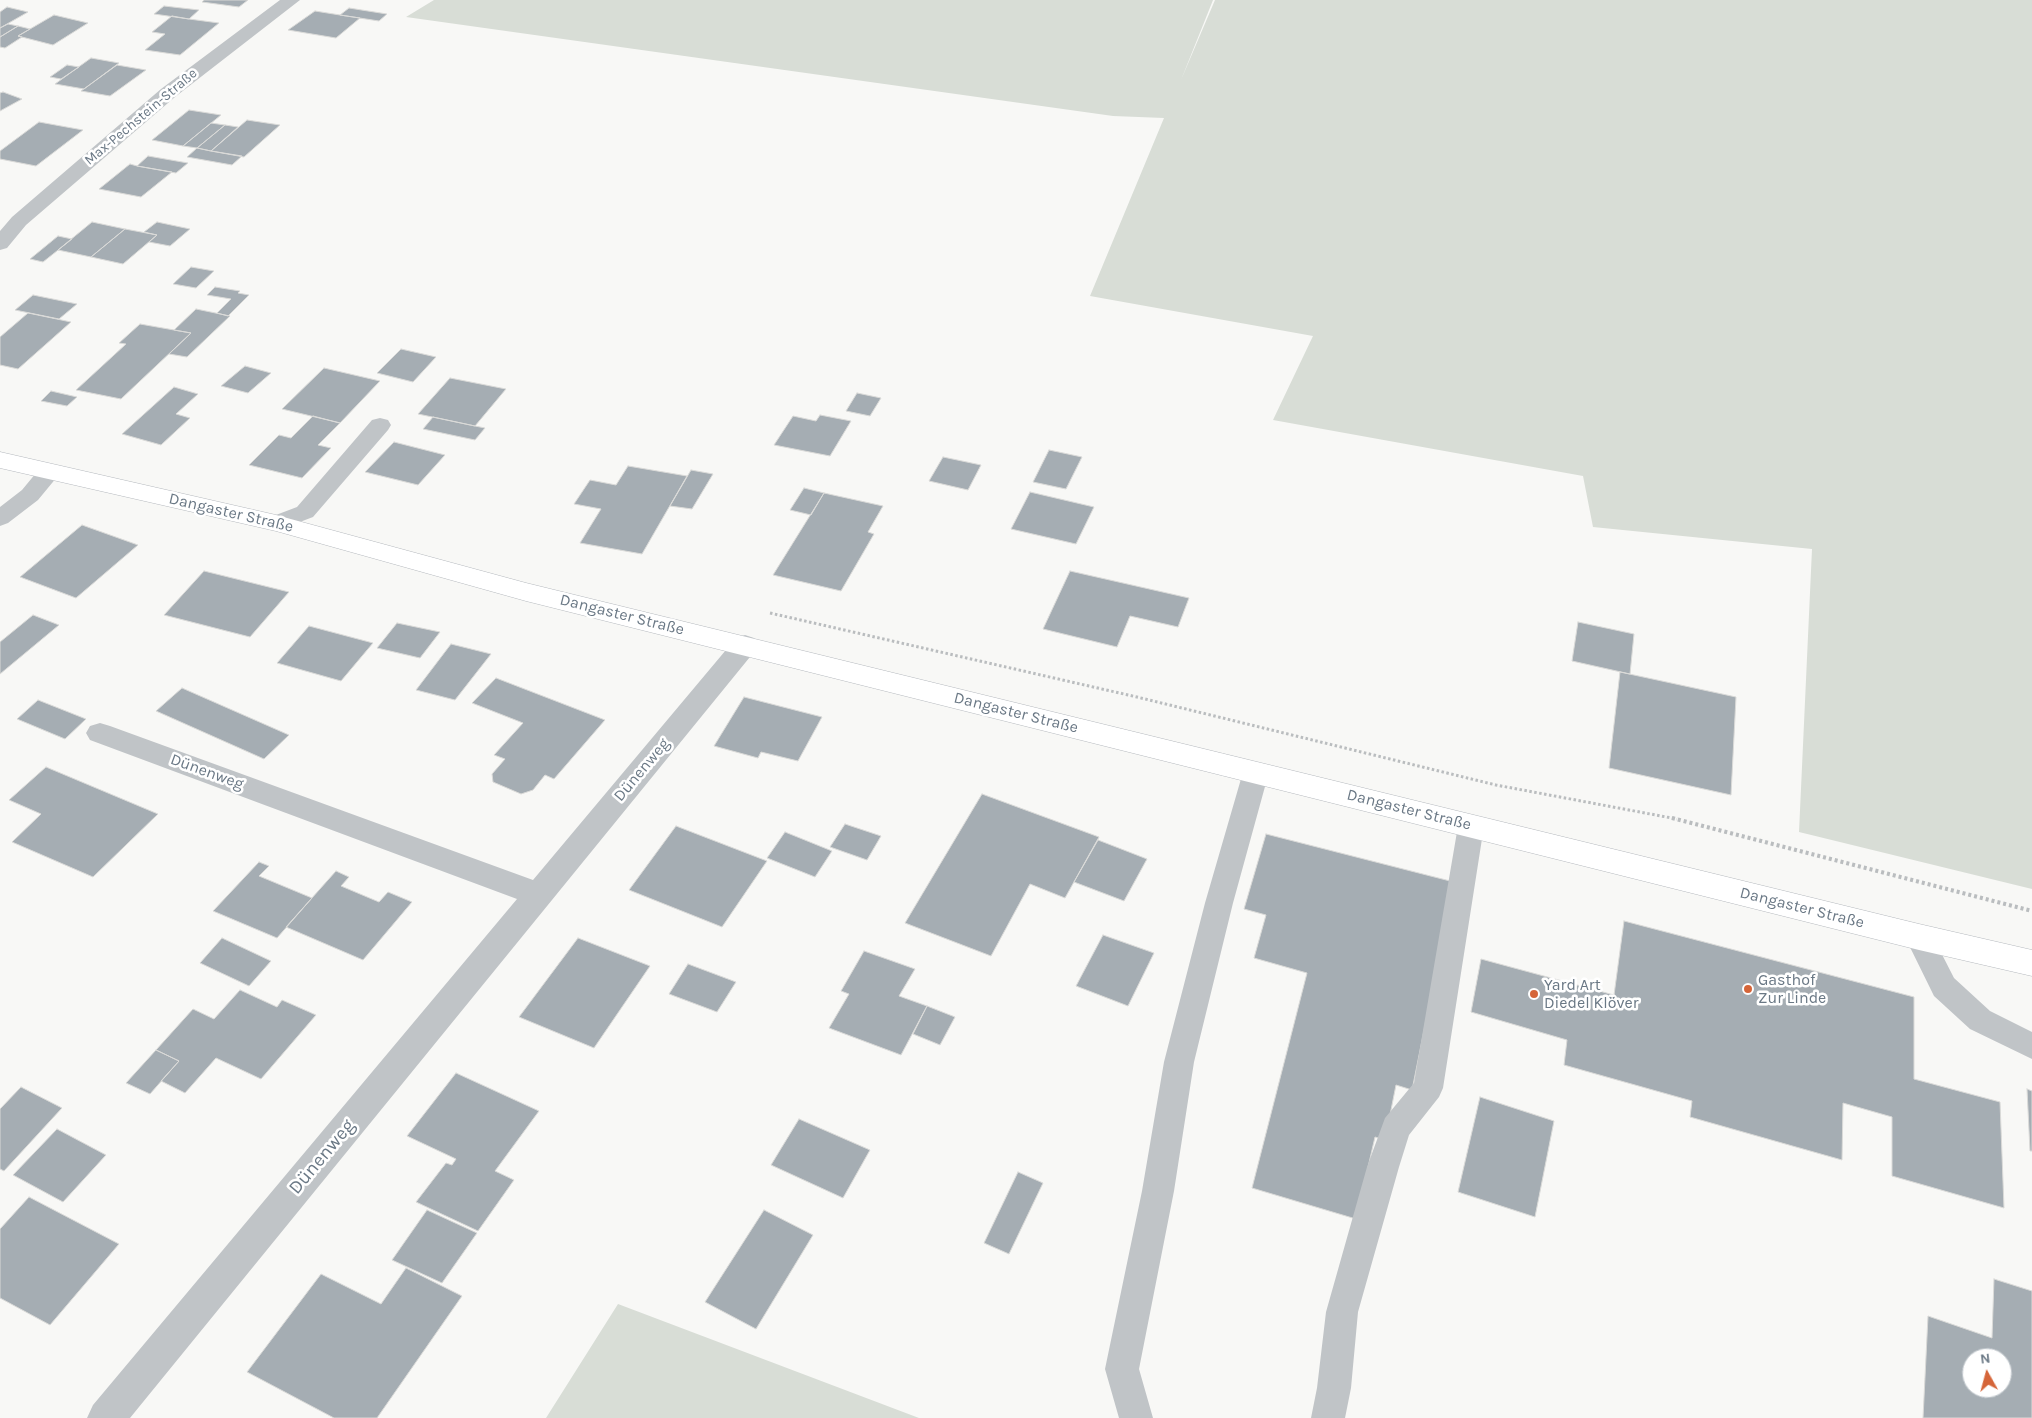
<!DOCTYPE html>
<meta charset="utf-8">
<style>
body{margin:0}
#map{position:relative;width:2032px;height:1418px;overflow:hidden;background:#f8f8f6;font-family:Karla,sans-serif}
canvas{display:block}
.north{position:absolute;left:1962px;top:1348px;width:50px;height:50px;box-sizing:border-box;background:#fff;border:1px solid #c3c9ce;border-radius:50%;rotate:353deg;font-size:14px;font-weight:700;line-height:20px;text-align:center;color:#6a7885}
.north::after{content:'';display:block;margin:auto;width:18px;height:22px;background:#d56539;clip-path:polygon(50% 0,100% 100%,50% 72%,0 100%)}
</style>
<div id="map">
<canvas width="2032" height="1418"></canvas>
<div class="north">N</div>
</div>
<script>
const g = document.querySelector('canvas').getContext('2d');
g.lineJoin = 'round';
function fillPath(path, color) { g.fillStyle = color; g.fill(path, 'evenodd'); }
const shape = rows => new Path2D(rows.map(r => 'M' + r).join(''));
function strokePath(path, color, width, dash) { g.strokeStyle = color; g.lineWidth = width; g.lineCap = dash ? 'butt' : 'round'; g.setLineDash(dash || []); g.stroke(path); }
function write(font, color, halo, rows, align = 'center') {
  g.font = font + ' Karla,sans-serif'; g.lineWidth = 5; g.setLineDash([]); g.textBaseline = 'middle'; g.strokeStyle = halo; g.fillStyle = color; for (const [text, x, y, turn = 0] of rows) {
    g.save(); g.translate(x, y); g.rotate((+turn || 0) * Math.PI / 180); g.textAlign = isNaN(turn) ? turn : align; if (halo) g.strokeText(text, 0, 0); g.fillText(text, 0, 0); g.restore();
  }
}
const green = shape([
 [434,0,1213,0,1181,80,1215,0,2032,0,2032,889,1799,832,1812,549,1593,527,1583,476,1273,420,1313,336,1090,296,1164,118,1113,116,406,17],
 [618,1304,919,1418,546,1418]
]);
const building = shape([
 [204,0,248,0,239,7,202,2,204,0],
 [164,6,199,10,189,19,154,14,164,6],
 [7,7,28,12,0,28,0,12,7,7],
 [349,8,387,14,379,21,340,15,349,8],
 [315,11,340,15,360,18,336,38,288,30,315,11],
 [54,15,88,23,53,45,18,36,54,15],
 [172,16,189,19,219,23,180,55,145,50,165,34,152,32,172,16],
 [8,24,18,26,0,37,0,28,8,24],
 [18,26,30,29,18,36,22,37,5,48,0,47,0,37,18,26],
 [91,58,119,63,84,89,55,84,91,58],
 [67,65,79,67,61,79,50,77,67,65],
 [117,65,146,70,110,96,81,91,117,65],
 [3,92,22,99,0,111,0,93,3,92],
 [189,110,221,115,183,146,152,140,189,110],
 [247,120,280,125,244,157,211,151,247,120],
 [39,122,83,130,36,166,0,159,0,151,39,122],
 [211,123,225,125,197,148,183,146,211,123],
 [225,125,238,127,211,151,197,148,225,125],
 [197,148,211,151,242,156,232,165,187,157,197,148],
 [148,156,188,163,176,173,137,166,148,156],
 [130,164,137,166,172,172,141,197,99,189,130,164],
 [92,222,125,229,91,257,58,250,92,222],
 [157,222,190,229,170,246,149,242,157,235,144,232,157,222],
 [125,229,157,235,123,264,91,257,125,229],
 [58,236,72,239,43,262,30,259,58,236],
 [191,267,214,271,196,288,173,284,191,267],
 [215,287,240,291,238,293,249,295,228,316,217,313,231,299,207,295,215,287],
 [33,295,77,304,59,319,15,310,33,295],
 [196,309,230,316,187,357,169,354,191,333,174,330,196,309],
 [28,313,71,322,18,369,0,365,0,337,28,313],
 [140,324,191,333,121,399,76,390,126,344,119,343,140,324],
 [401,349,436,357,413,382,377,373,401,349],
 [245,366,271,373,248,393,221,386,245,366],
 [324,368,380,381,340,423,282,409,324,368],
 [450,378,506,389,475,426,418,414,450,378],
 [174,387,198,394,176,414,190,418,161,445,122,434,174,387],
 [51,391,77,397,67,406,41,401,51,391],
 [857,393,881,398,870,416,846,411,857,393],
 [820,415,851,421,830,456,774,445,793,416,816,421,820,415],
 [313,416,340,423,318,445,331,448,302,478,249,465,279,435,291,438,313,416],
 [433,417,475,426,485,428,475,440,423,429,433,417],
 [394,442,445,455,418,485,365,472,394,442],
 [1049,450,1082,457,1066,489,1033,482,1049,450],
 [943,457,981,465,968,490,929,481,943,457],
 [628,466,687,476,642,554,580,543,601,509,574,504,590,480,616,485,628,466],
 [691,470,713,474,692,509,670,506,691,470],
 [804,488,824,493,811,515,790,510,804,488],
 [1030,492,1094,507,1076,544,1011,529,1030,492],
 [824,493,883,506,868,532,874,534,841,591,773,575,824,493],
 [82,525,138,545,76,598,20,577,82,525],
 [204,571,289,592,250,637,164,615,204,571],
 [1070,571,1189,598,1178,627,1130,616,1117,647,1043,629,1070,571],
 [33,615,59,625,0,674,0,642,33,615],
 [1578,622,1634,634,1630,674,1572,661,1578,622],
 [397,623,440,632,420,658,377,648,397,623],
 [309,626,373,643,341,681,277,663,309,626],
 [451,644,491,654,455,700,416,690,451,644],
 [1620,672,1736,697,1731,795,1609,768,1620,672],
 [496,678,605,720,554,779,545,775,533,790,521,794,493,782,492,774,505,759,494,755,523,723,472,703,496,678],
 [182,688,289,735,264,759,156,711,182,688],
 [744,697,822,717,798,761,761,752,758,758,714,746,744,697],
 [38,700,86,719,65,739,17,719,38,700],
 [46,767,158,814,93,877,12,842,41,814,9,800,46,767],
 [982,794,1099,837,1065,898,1030,884,991,956,905,923,982,794],
 [845,824,881,836,867,860,830,847,845,824],
 [676,826,767,861,722,927,629,890,676,826],
 [785,832,832,851,815,877,767,858,785,832],
 [1266,834,1454,882,1412,1090,1396,1085,1385,1140,1375,1137,1356,1219,1252,1188,1307,973,1254,958,1266,915,1244,909,1266,834],
 [1098,840,1147,859,1124,901,1074,882,1098,840],
 [259,862,269,866,259,876,312,898,277,938,213,911,259,862],
 [336,871,349,877,341,886,379,902,388,892,412,902,363,960,286,927,336,871],
 [1624,921,1914,997,1914,1079,2000,1102,2004,1208,1892,1176,1892,1117,1843,1103,1842,1160,1690,1117,1692,1101,1564,1065,1567,1040,1471,1012,1481,959,1614,995,1624,921],
 [1103,935,1154,953,1128,1006,1076,986,1103,935],
 [222,938,271,961,249,986,200,963,222,938],
 [578,938,650,966,594,1048,519,1017,578,938],
 [864,951,915,969,899,996,927,1006,901,1055,829,1028,849,994,841,991,864,951],
 [688,964,736,982,717,1012,669,994,688,964],
 [240,990,277,1007,282,1000,316,1015,261,1079,216,1058,185,1093,161,1081,179,1061,156,1050,193,1009,214,1019,240,990],
 [927,1006,955,1017,940,1045,913,1034,927,1006],
 [156,1050,179,1061,150,1094,126,1083,156,1050],
 [456,1073,539,1111,495,1171,514,1180,478,1231,416,1202,446,1163,452,1165,456,1159,407,1136,456,1073],
 [21,1087,62,1108,4,1171,0,1169,0,1109,21,1087],
 [2027,1089,2032,1091,2032,1151,2030,1151,2027,1089],
 [1480,1097,1554,1121,1535,1217,1458,1192,1480,1097],
 [799,1119,870,1150,843,1198,771,1165,799,1119],
 [57,1129,106,1155,63,1202,13,1175,57,1129],
 [1018,1172,1043,1183,1009,1254,984,1243,1018,1172],
 [29,1197,119,1244,50,1325,0,1298,0,1229,29,1197],
 [427,1210,477,1233,442,1283,392,1260,427,1210],
 [764,1210,813,1235,756,1329,705,1302,764,1210],
 [406,1268,462,1296,377,1418,334,1418,247,1372,321,1274,381,1304,406,1268],
 [1994,1279,2032,1291,2032,1418,1923,1418,1928,1316,1992,1338,1994,1279],
 [1972,1358,2002,1358,2002,1388,1972,1388,1972,1358]
]);
const pathFar1 = shape([
 [770,613,1137,697,1496,785,1677,819]
]);
const path = shape([
 [1672,818,2032,911]
]);
const lane = shape([
 [380,418,388,420,391,425,388,430,313,517,276,531,268,528,265,523,268,518,297,507,372,420,380,418],
 [49,465,57,467,60,472,57,477,38,500,8,523,0,526,0,507,22,490,41,467,49,465],
 [1256,762,1265,765,1269,772,1233,903,1194,1062,1174,1191,1139,1369,1153,1418,1119,1418,1105,1369,1142,1191,1164,1062,1205,903,1243,772,1247,765,1256,762],
 [1471,816,1480,819,1484,826,1443,1088,1439,1097,1409,1135,1399,1167,1358,1312,1351,1388,1345,1418,1311,1418,1317,1388,1326,1312,1367,1167,1385,1118,1414,1083,1458,826,1462,819,1471,816],
 [1919,925,1929,929,1954,978,1990,1011,2032,1032,2032,1059,1970,1029,1934,996,1905,937,1909,929,1919,925]
]);
const street = shape([
 [280,0,300,0,175,97,26,225,7,248,0,250,0,231,12,217,161,89,280,0],
 [745,635,754,638,758,645,754,652,130,1418,87,1418,93,1405,517,899,90,740,86,733,90,726,100,723,110,726,533,880,736,638,745,635]
]);
const secondary = shape([
 [0,452,276,515,526,583,1919,924,2032,950,2032,976,1919,950,526,601,276,531,0,468,0,452]
]);
const markers = [
 [1748,989,5,"#d56539"],
 [1534,994,5,"#d56539"]
];
const farStreetnames = [
 ["Max-Pechstein-Straße",141,117,-40]
];
const streetNames = [
 ["Dangaster Straße",231,513,13],
 ["Dangaster Straße",622,615,14],
 ["Dangaster Straße",1016,713,14],
 ["Dünenweg",642,770,-50],
 ["Dünenweg",207,772,20],
 ["Dangaster Straße",1409,810,14],
 ["Dangaster Straße",1802,908,14]
];
const poiNames = [
 ["Gasthof",1758,980],
 ["Zur Linde",1758,998],
 ["Yard Art",1544,985],
 ["Diedel Klöver",1544,1003]
];
const nearStreetnames = [
 ["Dünenweg",322,1157,-50]
];
fillPath(green, '#d8ddd6');
fillPath(building, '#a5adb3');
strokePath(building, '#dadad8', 1);
strokePath(secondary, '#b5b9be', 1);
strokePath(pathFar1, '#babdbf', 3, [2.5, 2.5]);
strokePath(path, '#babdbf', 4, [3, 3]);
fillPath(lane, '#c0c4c7');
fillPath(street, '#c0c4c7');
fillPath(secondary, '#fff');
for (const [x, y, r, color] of markers) { const dot = new Path2D(); dot.arc(x, y, r, 0, 2 * Math.PI); g.fillStyle = color; g.fill(dot); strokePath(dot, '#fff', 2); }
write('14px', '#6a7885', '#fff', farStreetnames);
write('16px', '#6a7885', '#fff', streetNames);
write('16px', '#6a7885', '#fff', poiNames, 'left');
write('19px', '#6a7885', '#fff', nearStreetnames);
</script>
